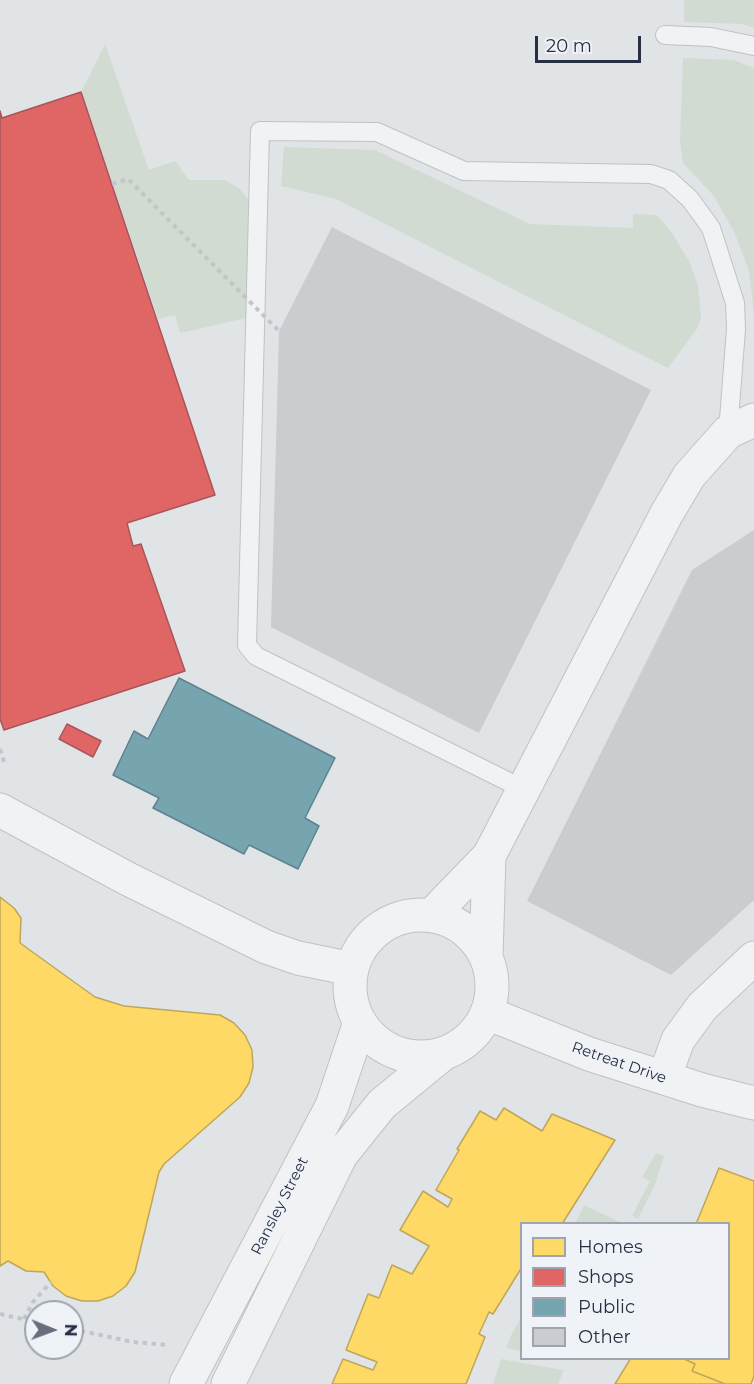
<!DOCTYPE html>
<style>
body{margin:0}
#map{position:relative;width:754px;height:1384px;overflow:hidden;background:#e1e4e7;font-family:Montserrat,sans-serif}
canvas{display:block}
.legend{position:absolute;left:520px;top:1222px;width:210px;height:138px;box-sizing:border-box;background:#eff2f7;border:2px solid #9fa4af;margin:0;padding:8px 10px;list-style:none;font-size:18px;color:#273042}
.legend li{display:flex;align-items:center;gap:12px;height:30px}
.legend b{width:30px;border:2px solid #9fa4af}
.north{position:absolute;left:24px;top:1300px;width:60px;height:60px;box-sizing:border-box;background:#eff2f7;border:2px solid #9fa4af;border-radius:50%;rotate:91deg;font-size:16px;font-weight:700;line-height:24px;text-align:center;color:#273042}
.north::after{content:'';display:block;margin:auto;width:21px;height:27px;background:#686f7c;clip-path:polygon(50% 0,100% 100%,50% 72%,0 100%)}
.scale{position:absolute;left:535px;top:36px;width:106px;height:27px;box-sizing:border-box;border:3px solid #273042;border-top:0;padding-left:8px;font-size:18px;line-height:21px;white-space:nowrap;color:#273042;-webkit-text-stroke:4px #eff2f7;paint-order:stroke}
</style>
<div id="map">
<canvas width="754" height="1384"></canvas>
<ul class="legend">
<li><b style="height:16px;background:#ffd966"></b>Homes</li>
<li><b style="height:16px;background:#e06666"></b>Shops</li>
<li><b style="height:16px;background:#76a5af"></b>Public</li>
<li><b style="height:16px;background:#cacccf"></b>Other</li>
</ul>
<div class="north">N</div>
<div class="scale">20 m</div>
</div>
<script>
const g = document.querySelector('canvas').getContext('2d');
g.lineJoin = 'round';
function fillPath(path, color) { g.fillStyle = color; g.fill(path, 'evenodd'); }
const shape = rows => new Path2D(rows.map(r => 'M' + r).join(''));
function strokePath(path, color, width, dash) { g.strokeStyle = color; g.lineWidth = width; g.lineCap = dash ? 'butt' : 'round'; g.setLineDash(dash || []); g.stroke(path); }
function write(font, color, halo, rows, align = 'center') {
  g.font = font + ' Montserrat,sans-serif'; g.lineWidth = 6; g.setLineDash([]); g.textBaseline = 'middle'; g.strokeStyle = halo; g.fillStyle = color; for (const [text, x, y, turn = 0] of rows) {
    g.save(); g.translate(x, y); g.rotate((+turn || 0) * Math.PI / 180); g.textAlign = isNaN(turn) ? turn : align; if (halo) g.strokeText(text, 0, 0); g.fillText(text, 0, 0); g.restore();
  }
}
const green = shape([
 [684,0,754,0,754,28,743,24,684,22],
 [105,44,149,170,175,161,189,180,225,180,239,188,248,199,251,210,246,318,180,333,175,315,158,319,81,92],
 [683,58,734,60,754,68,754,315,749,271,735,234,714,196,683,163,680,140],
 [284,147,375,150,530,224,633,228,633,214,657,215,672,233,689,261,698,285,701,318,697,329,668,368,336,199,281,186],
 [656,1153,664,1156,655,1185,638,1219,632,1216,650,1181,642,1177],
 [584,1205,622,1223,575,1223],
 [521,1318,521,1351,506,1348,510,1337],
 [501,1359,557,1369,564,1370,558,1384,493,1384]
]);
const homes = shape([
 [0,897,14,908,21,918,20,943,95,997,124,1006,220,1015,234,1023,245,1035,252,1050,253,1067,249,1083,240,1097,164,1164,159,1172,135,1272,126,1286,113,1296,98,1301,82,1301,66,1296,53,1286,44,1272,26,1271,8,1261,0,1266,0,897],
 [504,1108,542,1131,552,1114,615,1140,562,1224,522,1224,522,1267,493,1314,489,1312,479,1334,485,1337,466,1384,332,1384,343,1359,373,1370,377,1362,346,1350,368,1294,379,1298,392,1265,412,1274,429,1246,400,1230,423,1191,448,1207,452,1199,436,1190,459,1150,457,1149,480,1111,496,1120,504,1108],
 [719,1168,754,1181,754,1376,751,1384,725,1384,692,1371,695,1364,682,1358,728,1358,728,1224,696,1224,719,1168],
 [631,1358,682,1358,695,1364,692,1371,725,1384,615,1384,631,1358]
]);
const shops = shape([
 [81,92,215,495,127,523,133,546,141,544,185,671,4,730,0,719,0,111,2,118,81,92],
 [67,724,101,741,93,757,59,739,67,724]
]);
const public = shape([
 [179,678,335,758,305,818,319,826,298,869,249,845,244,854,153,808,159,798,113,775,134,731,148,739,179,678]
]);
const building = shape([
 [332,227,651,390,479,733,271,627,279,331],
 [754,530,754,900,671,975,527,901,692,570]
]);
const path = shape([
 [0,749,4,762],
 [0,1314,36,1322],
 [24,1319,33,1302,51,1282],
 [72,1329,133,1342,169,1345]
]);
const service = shape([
 [665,35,711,37,754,46],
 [523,789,256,656,247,645,260,131,377,132,464,171,651,174,669,180,690,199,711,228,735,303,736,329,728,432]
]);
const minor = shape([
 [0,810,128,879,266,947,298,958,352,969],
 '350 986a71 71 0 1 1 142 0a71 71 0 1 1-142 0Z',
 [431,916,489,856,667,513,689,476,728,432,754,420],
 [486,957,489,856],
 [487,1013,589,1054,702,1090,754,1103],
 [664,1078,678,1040,702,1007,754,958],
 [186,1384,332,1106,360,1022],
 [228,1384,341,1155,382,1104,443,1054]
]);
const pathBridge = shape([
 [112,184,128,179,279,331]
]);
const streetNames = [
 ["Retreat Drive",619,1063,19],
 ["Ransley Street",280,1206,-63]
];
fillPath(green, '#d2dbd2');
fillPath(homes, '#ffd966');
strokePath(homes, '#bea65b', 1.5);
fillPath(shops, '#e06666');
strokePath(shops, '#a8565b', 1.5);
fillPath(public, '#76a5af');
strokePath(public, '#5e828e', 1.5);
fillPath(building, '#cacccf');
strokePath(service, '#bfc2c5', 20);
strokePath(minor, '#bfc2c5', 35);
strokePath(path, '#c3c5ca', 4, [4.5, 4.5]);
strokePath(service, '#f1f2f3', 18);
strokePath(minor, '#f1f2f3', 33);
strokePath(pathBridge, '#c3c5ca', 4, [4.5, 4.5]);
write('15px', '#273042', '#eff2f7', streetNames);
</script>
